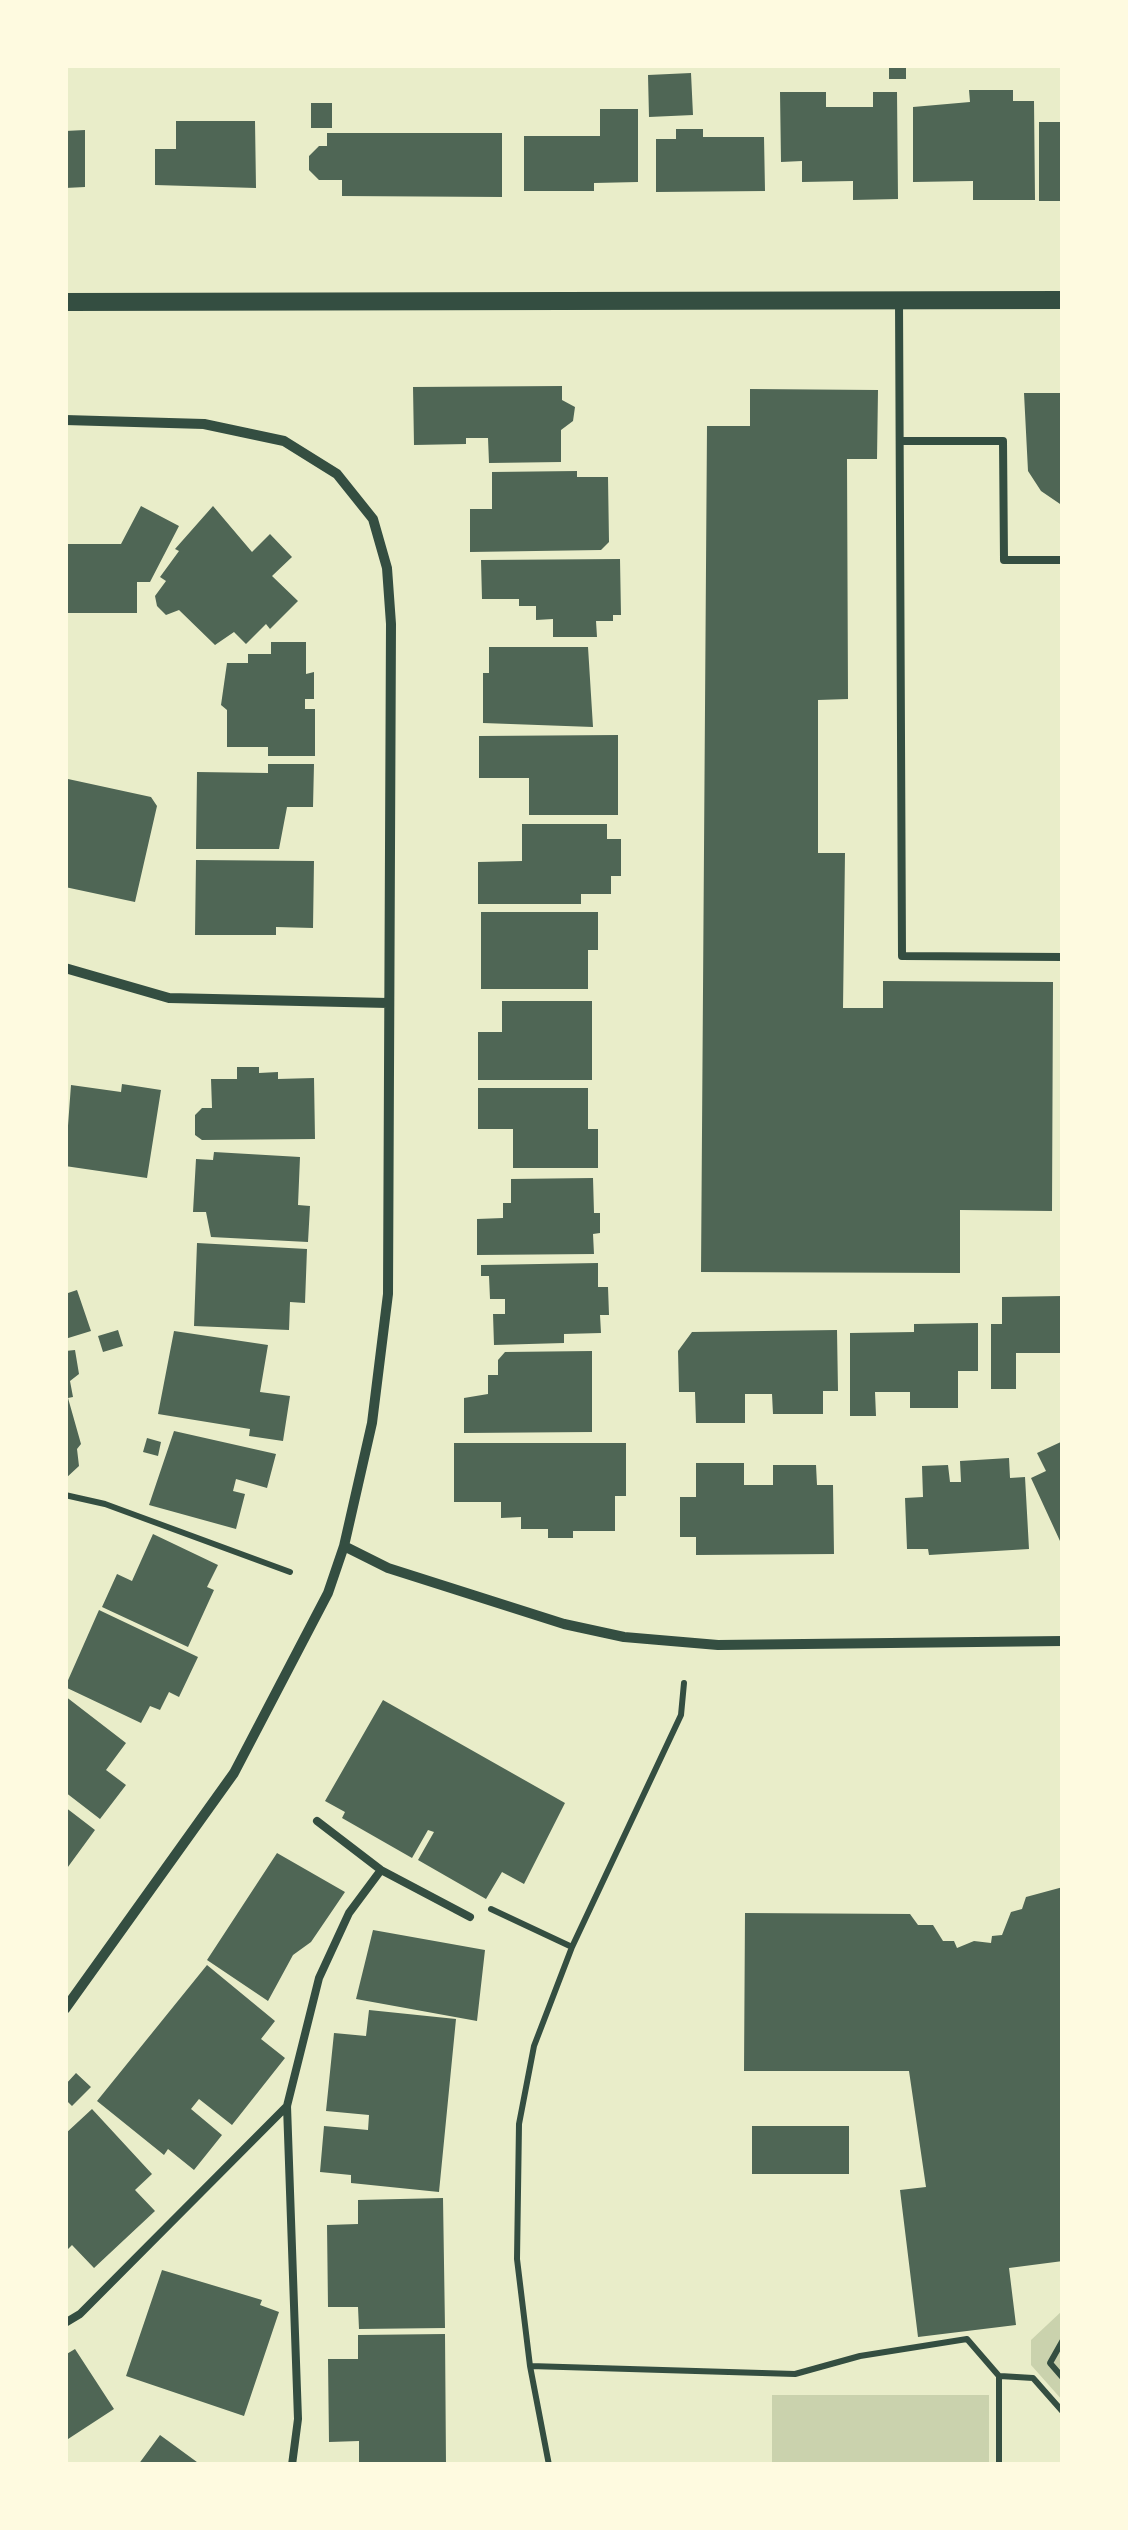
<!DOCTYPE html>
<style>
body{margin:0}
#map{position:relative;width:1128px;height:2530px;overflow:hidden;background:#e9edc9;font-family:"Noto Sans",sans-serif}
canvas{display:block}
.frame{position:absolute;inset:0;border:68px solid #fefae0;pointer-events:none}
</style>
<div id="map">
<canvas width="1128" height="2530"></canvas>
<div class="frame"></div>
</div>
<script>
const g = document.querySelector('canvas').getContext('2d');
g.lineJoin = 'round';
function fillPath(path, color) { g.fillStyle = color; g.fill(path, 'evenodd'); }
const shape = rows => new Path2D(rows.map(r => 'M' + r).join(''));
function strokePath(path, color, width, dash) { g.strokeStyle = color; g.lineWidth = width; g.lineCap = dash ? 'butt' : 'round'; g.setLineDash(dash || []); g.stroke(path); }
const green = shape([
 [1063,2310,1063,2401,1031,2365,1031,2340],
 [772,2395,989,2395,989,2465,772,2465]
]);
const building = shape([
 [889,65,906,65,906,79,889,79],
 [691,73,693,115,649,117,648,75],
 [969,90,1013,90,1013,101,1034,101,1035,200,973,200,973,181,913,182,913,107,970,102],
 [780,92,826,92,826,107,873,107,873,92,897,92,898,199,853,200,853,181,802,182,802,161,781,162],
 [311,103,332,103,332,128,311,128],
 [600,109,638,109,638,182,594,183,594,191,524,191,524,136,600,136],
 [176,121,255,121,256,188,155,185,155,149,176,149],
 [1039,122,1063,122,1063,201,1039,201],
 [676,129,703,129,703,137,764,137,765,191,656,192,656,139,676,139],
 [85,130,85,187,65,188,65,131],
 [327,133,502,133,502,197,342,196,342,180,319,180,309,170,309,156,319,146,327,146],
 [562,386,562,400,575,407,573,421,561,430,561,462,489,463,488,438,466,438,466,444,414,445,413,387],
 [750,389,878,390,877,459,847,459,848,699,818,700,818,853,845,853,843,1008,883,1008,883,981,1053,982,1052,1211,960,1210,960,1273,701,1272,707,426,750,426],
 [1024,393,1063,393,1063,506,1041,491,1028,471],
 [577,471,577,477,608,477,609,542,601,550,470,552,470,509,492,509,492,472],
 [141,506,179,526,150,582,137,582,137,613,65,613,65,544,121,544],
 [213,506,252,552,270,534,292,557,272,576,298,601,270,629,266,624,246,644,234,632,215,645,179,610,166,615,157,606,155,596,166,581,160,577,179,551,175,549],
 [620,559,621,615,613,615,613,621,596,621,597,637,553,637,553,619,536,620,536,606,519,606,519,599,482,599,481,560],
 [271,642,306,642,306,674,314,672,314,699,305,699,305,709,315,709,315,756,268,756,268,747,227,747,227,710,221,705,227,663,248,663,248,654,271,654],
 [489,647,588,647,593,727,483,723,483,673,489,673],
 [618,735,618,815,529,815,529,778,479,778,479,736],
 [268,764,314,764,313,807,287,807,279,849,196,849,197,772,268,773],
 [68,779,151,797,157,806,135,902,65,887],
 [522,824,607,824,607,839,621,839,621,876,611,876,611,894,581,894,581,904,478,904,478,862,522,861],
 [196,860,314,861,313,928,276,927,276,935,195,935],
 [481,912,598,912,598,950,588,950,588,989,481,989],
 [502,1001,592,1001,592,1080,478,1080,478,1032,502,1032],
 [237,1067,259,1067,259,1073,278,1072,278,1079,314,1078,315,1139,202,1140,195,1135,195,1115,202,1108,212,1108,211,1079,237,1079],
 [122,1084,161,1090,147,1178,65,1166,71,1085,121,1092],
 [478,1088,588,1088,588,1129,598,1129,598,1168,513,1168,513,1129,478,1129],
 [214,1152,300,1157,298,1205,310,1206,308,1242,211,1237,206,1212,193,1212,196,1159,213,1160],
 [593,1178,594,1213,600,1213,600,1233,593,1234,594,1254,477,1255,477,1219,503,1218,503,1203,511,1203,511,1179],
 [197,1243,307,1249,305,1303,290,1302,289,1330,194,1326],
 [598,1263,598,1287,608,1287,609,1315,600,1315,601,1333,564,1334,564,1343,494,1345,493,1314,505,1314,505,1299,490,1299,489,1276,481,1276,481,1265],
 [77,1290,91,1331,65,1339,65,1294],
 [1063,1296,1063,1353,1016,1353,1016,1389,991,1389,991,1324,1002,1324,1002,1297],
 [978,1323,978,1371,958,1371,958,1408,910,1408,910,1392,875,1392,876,1416,850,1416,850,1333,914,1332,914,1324],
 [118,1330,123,1346,103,1352,98,1336],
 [837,1330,838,1391,823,1391,823,1414,773,1414,772,1394,745,1394,745,1423,696,1423,695,1392,679,1392,678,1351,692,1332],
 [174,1331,268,1345,260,1392,290,1396,283,1441,249,1436,250,1429,158,1414],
 [75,1350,79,1374,70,1381,73,1397,68,1398,81,1444,77,1449,79,1466,65,1479,65,1351],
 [592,1351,592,1432,464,1433,464,1398,488,1394,488,1375,498,1375,498,1360,505,1352],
 [174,1431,276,1454,267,1488,236,1479,233,1491,245,1494,236,1529,149,1505],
 [147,1438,161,1442,158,1456,143,1452],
 [1063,1441,1063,1540,1060,1541,1031,1478,1046,1471,1037,1453],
 [454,1443,626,1443,626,1496,615,1496,615,1531,573,1531,573,1538,548,1538,548,1529,521,1529,521,1517,501,1518,501,1502,454,1502],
 [1009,1458,1010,1478,1025,1477,1029,1549,929,1555,928,1549,907,1549,905,1498,923,1497,922,1466,948,1465,950,1482,961,1482,960,1461],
 [696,1463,744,1463,744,1485,773,1485,773,1465,816,1465,817,1485,833,1485,834,1554,696,1555,696,1537,680,1537,680,1497,696,1497],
 [153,1534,218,1565,207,1587,214,1590,188,1647,102,1607,117,1574,132,1581],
 [99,1610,198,1657,179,1697,169,1692,160,1710,150,1706,141,1723,65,1687],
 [65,1696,126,1743,106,1770,126,1785,100,1819,65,1792],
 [383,1700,565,1803,524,1884,502,1872,486,1899,418,1860,434,1832,428,1830,412,1858,342,1818,345,1812,325,1801],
 [65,1807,95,1830,65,1871],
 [277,1853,345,1892,311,1942,293,1955,268,2001,207,1960],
 [1063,1887,1063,2261,1009,2268,1016,2325,918,2337,900,2190,926,2187,909,2071,744,2071,745,1913,910,1914,918,1925,933,1925,943,1941,954,1941,957,1948,974,1941,991,1943,992,1936,1002,1935,1011,1912,1022,1909,1026,1897],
 [373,1930,485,1950,477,2021,356,1999],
 [207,1965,275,2021,261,2039,285,2058,232,2125,199,2099,191,2109,222,2135,194,2170,168,2149,164,2155,97,2101],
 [369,2010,456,2019,439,2192,351,2183,351,2175,320,2172,324,2126,368,2130,369,2115,326,2111,334,2033,366,2036],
 [76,2073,91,2087,72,2106,65,2099,65,2085],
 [92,2109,152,2174,135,2190,155,2211,94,2268,72,2245,65,2252,65,2134],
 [752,2126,849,2126,849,2174,752,2174],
 [443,2198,445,2328,359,2329,358,2307,328,2307,327,2225,358,2224,358,2200],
 [162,2270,262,2300,260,2305,279,2312,244,2416,126,2376],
 [445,2334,446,2465,359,2465,359,2441,329,2442,328,2359,358,2359,358,2335],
 [75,2349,114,2409,65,2441,65,2355],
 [160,2435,201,2465,138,2465]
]);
const path = shape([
 [65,1495,105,1504,290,1572],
 [684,1683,681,1715,572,1947,534,2046,519,2124,517,2259,530,2366,795,2374,860,2356,967,2339,999,2376,999,2465],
 [491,1909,572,1947],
 [1063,2340,1050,2363,1063,2378],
 [530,2366,549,2465],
 [1000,2376,1033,2378,1063,2412]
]);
const service = shape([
 [899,301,902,956,1063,957],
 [900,441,1003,441,1004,560,1063,560],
 [317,1821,381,1870,470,1917],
 [65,2323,80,2314,287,2106],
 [292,2465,298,2419,287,2106,319,1978,349,1913,381,1870]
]);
const minor = shape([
 [65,420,204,424,284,441,337,474,373,519,387,568,391,624,388,1294,372,1423,344,1546,328,1593,234,1773,65,2009],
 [65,968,169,998,388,1003],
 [344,1546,388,1568,564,1624,624,1637,718,1645,1063,1641]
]);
const tertiary = shape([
 [65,302,1063,300]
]);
fillPath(green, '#cad2ad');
fillPath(building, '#4f6655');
strokePath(path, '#344e41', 6);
strokePath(service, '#344e41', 8);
strokePath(minor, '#344e41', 10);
strokePath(tertiary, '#344e41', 18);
</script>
